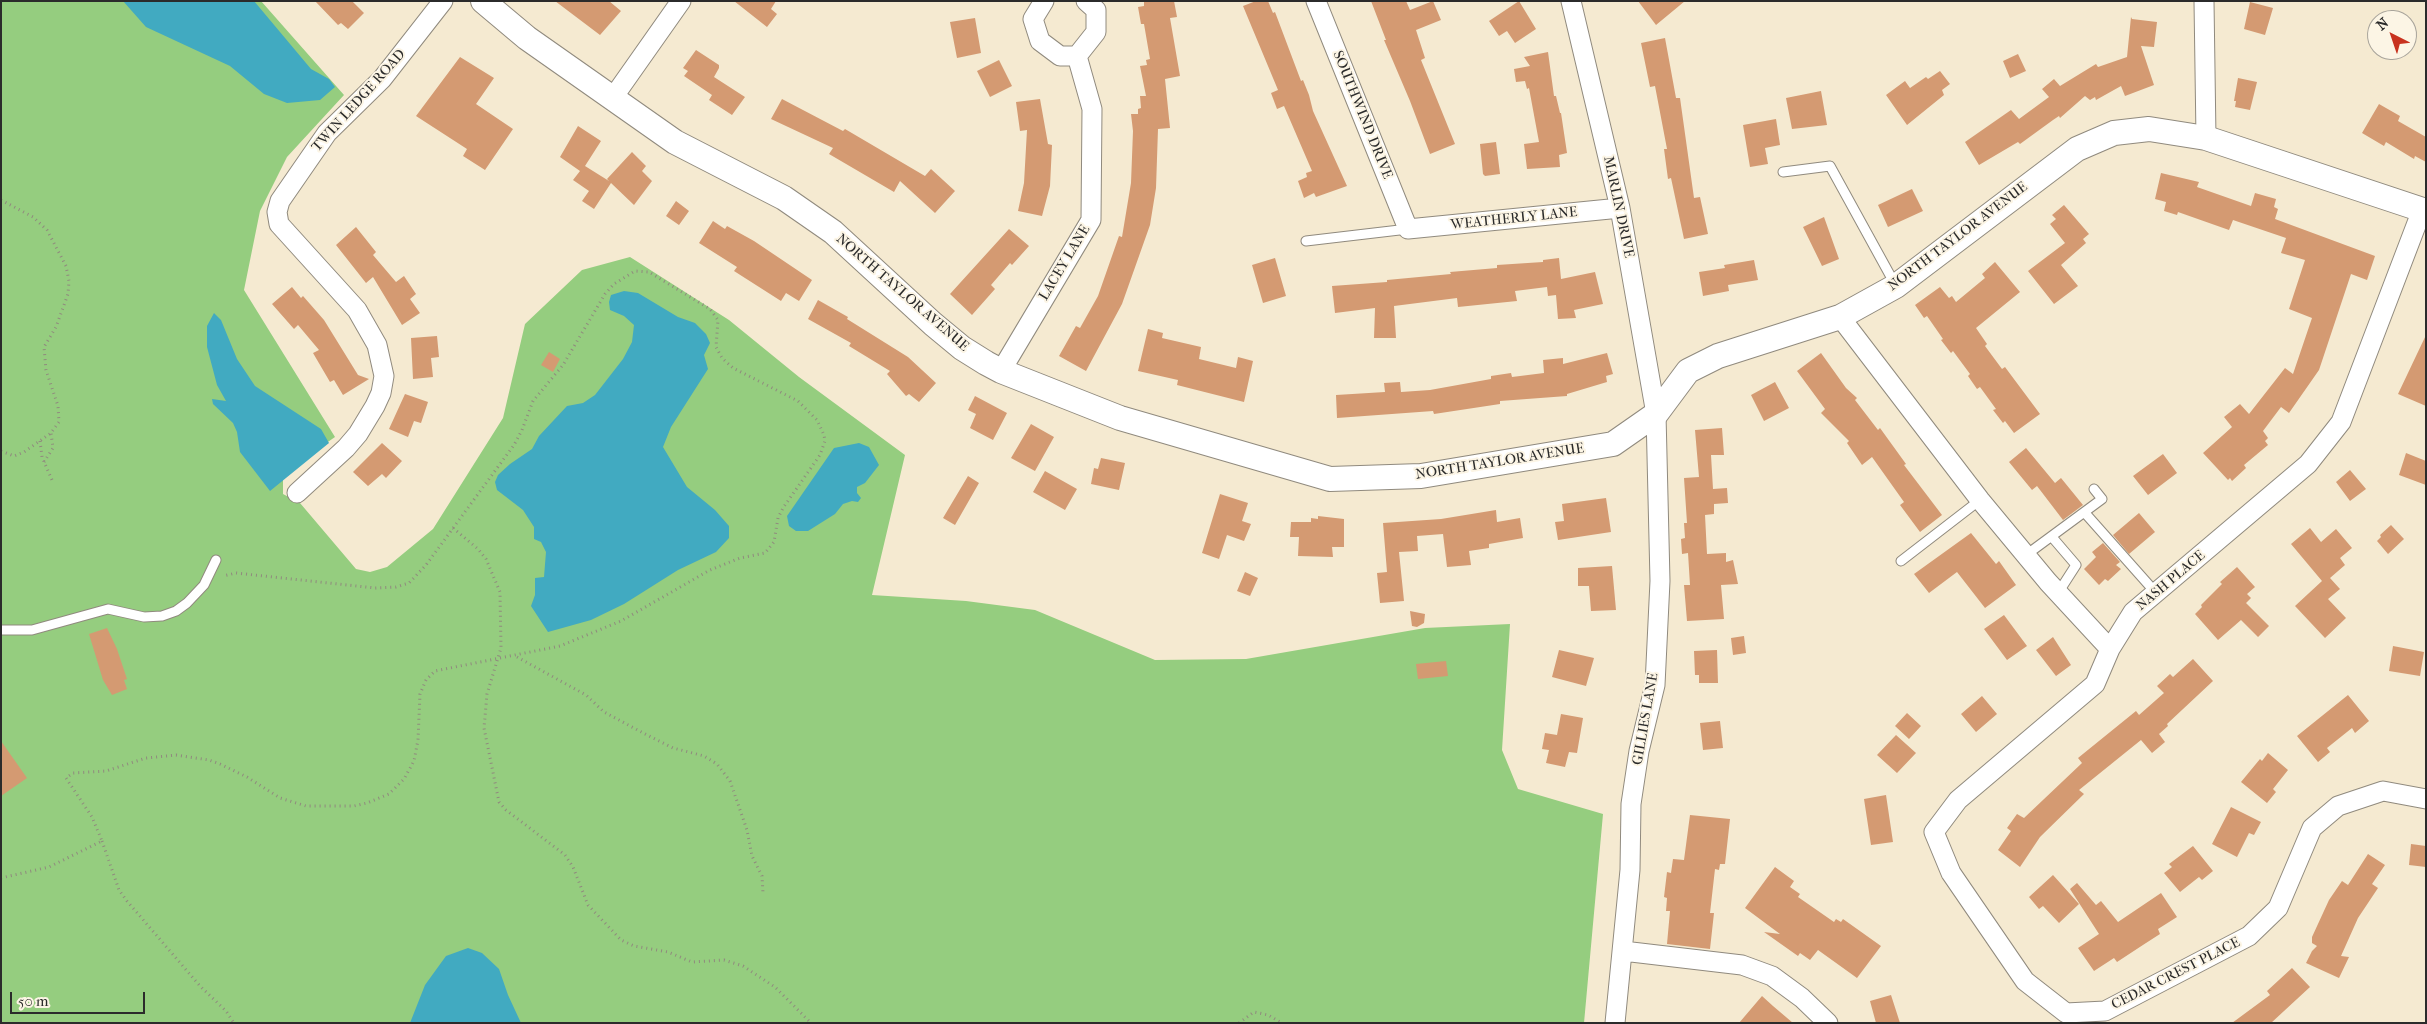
<!DOCTYPE html>
<style>
body{margin:0}
#map{position:relative;width:2427px;height:1024px;overflow:hidden;background:#f5ead1;font-family:"IM FELL French Canon",serif}
canvas{display:block}
.frame{position:absolute;inset:0;border:2px solid #2b2b2b;pointer-events:none}
.north{position:absolute;left:2367px;top:10px;width:50px;height:50px;box-sizing:border-box;background:#fcf5e5;border:1px solid #a8a49b;border-radius:50%;rotate:319deg;font-size:14px;font-weight:700;line-height:20px;text-align:center;color:#2b2b2b}
.north::after{content:'';display:block;margin:auto;width:18px;height:22px;background:#c8321e;clip-path:polygon(50% 0,100% 100%,50% 72%,0 100%)}
.scale{position:absolute;left:10px;top:992px;width:135px;height:22px;box-sizing:border-box;border:2px solid #2b2b2b;border-top:0;padding-left:6px;font-size:15px;line-height:18px;white-space:nowrap;color:#2b2b2b;-webkit-text-stroke:4px #fcf5e5;paint-order:stroke}
</style>
<div id="map">
<canvas width="2427" height="1024"></canvas>
<div class="frame"></div>
<div class="north">N</div>
<div class="scale">50 m</div>
</div>
<script>
const g = document.querySelector('canvas').getContext('2d');
g.lineJoin = 'round';
function fillPath(path, color) { g.fillStyle = color; g.fill(path, 'evenodd'); }
const shape = rows => new Path2D(rows.map(r => 'M' + r).join(''));
function strokePath(path, color, width, dash) { g.strokeStyle = color; g.lineWidth = width; g.lineCap = dash ? 'butt' : 'round'; g.setLineDash(dash || []); g.stroke(path); }
function write(font, color, halo, rows, align = 'center') {
  g.font = font + ' "IM FELL French Canon",serif'; g.lineWidth = 4; g.setLineDash([]); g.textBaseline = 'middle'; g.strokeStyle = halo; g.fillStyle = color; for (const [text, x, y, turn = 0] of rows) {
    g.save(); g.translate(x, y); g.rotate((+turn || 0) * Math.PI / 180); g.textAlign = isNaN(turn) ? turn : align; if (halo) g.strokeText(text, 0, 0); g.fillText(text, 0, 0); g.restore();
  }
}
const green = shape([
 [1,1,261,1,344,95,287,157,260,211,244,290,335,437,283,473,283,494,300,503,356,569,370,572,387,567,433,529,503,418,525,324,582,270,630,257,729,320,799,377,905,455,872,595,966,601,1035,610,1155,660,1246,659,1425,628,1510,624,1502,750,1518,789,1603,814,1584,1023,1,1023]
]);
const water = shape([
 [123,1,254,1,311,69,329,79,335,87,320,100,287,103,264,94,230,66,146,27],
 [624,291,638,293,678,317,695,323,706,334,710,343,704,355,708,369,671,427,663,447,687,487,715,510,729,526,729,538,716,552,678,570,624,604,591,620,548,632,531,606,535,595,535,578,544,577,546,552,541,542,534,539,534,527,523,510,497,490,495,482,498,475,510,464,532,449,539,436,567,406,583,403,595,395,623,359,632,342,634,325,624,316,610,310,609,302,611,295],
 [214,313,221,320,237,359,255,386,321,429,329,443,270,491,240,452,237,432,233,423,213,404,212,399,226,401,217,385,207,347,207,326],
 [859,443,869,447,879,465,865,483,857,487,857,493,861,498,858,502,852,501,843,504,835,514,808,531,796,531,789,526,787,516,834,448],
 [468,948,482,953,499,969,508,995,521,1023,410,1023,425,985,446,956]
]);
const building = shape([
 [315,1,352,1,364,13,348,29,341,23,338,25],
 [555,1,609,1,621,11,600,35],
 [734,1,776,1,771,9,777,14,767,27],
 [1144,1,1174,1,1177,17,1170,18,1180,76,1165,79,1170,128,1158,129,1156,188,1150,225,1122,304,1086,371,1059,356,1076,326,1080,328,1098,296,1119,236,1122,237,1131,183,1133,131,1131,114,1138,114,1138,109,1141,108,1140,96,1146,96,1140,66,1147,65,1146,60,1150,59,1144,24,1141,24,1138,7,1144,6],
 [1256,1,1268,1,1273,13,1275,12,1301,81,1303,80,1309,95,1313,111,1347,186,1316,197,1314,193,1304,198,1298,181,1307,177,1306,173,1312,171,1284,106,1277,109,1271,93,1278,90,1243,6],
 [1371,1,1406,1,1410,10,1433,1,1441,20,1416,30,1425,58,1421,60,1455,144,1430,154,1410,101,1384,40,1386,40],
 [1519,1,1536,29,1515,43,1507,31,1499,36,1489,21],
 [1638,1,1685,1,1656,25],
 [2250,2,2273,8,2265,35,2244,29],
 [2131,17,2132,19,2157,22,2154,47,2141,46,2154,85,2125,96,2121,86,2096,100,2095,97,2090,100,2085,96,2060,118,2059,116,2053,120,2020,144,2018,142,1979,165,1965,142,2011,110,2019,119,2049,97,2042,89,2054,79,2060,86,2096,64,2098,67,2127,57],
 [975,18,981,53,957,58,950,22],
 [1665,38,1676,98,1680,98,1694,198,1700,197,1708,234,1684,239,1671,178,1668,179,1664,149,1667,149,1655,86,1650,87,1641,43],
 [696,50,719,65,719,68,714,77,745,97,732,115,709,100,712,95,684,76,688,71,683,68],
 [1548,52,1554,96,1556,96,1560,113,1561,113,1567,153,1559,155,1560,167,1527,169,1524,144,1539,142,1529,88,1527,89,1525,81,1516,82,1514,69,1530,66,1524,57],
 [2018,54,2026,71,2010,78,2003,61],
 [460,57,494,78,476,104,513,129,485,170,463,156,467,149,416,116],
 [999,60,1012,86,990,97,977,71],
 [1940,71,1950,84,1942,90,1944,95,1907,125,1886,95,1905,81,1910,88,1926,77,1928,79],
 [2238,78,2257,82,2250,110,2235,107,2236,101,2234,101],
 [1821,91,1827,125,1792,129,1786,98],
 [782,99,843,131,845,129,925,176,931,169,955,191,935,213,900,181,894,192,829,154,833,148,771,119],
 [1040,99,1048,144,1052,145,1050,186,1042,216,1018,211,1024,183,1027,130,1020,131,1016,102],
 [2379,104,2400,116,2398,121,2426,137,2426,162,2415,156,2414,159,2386,142,2384,146,2362,133],
 [1776,119,1780,145,1765,148,1768,164,1750,167,1743,125],
 [578,126,601,141,585,166,609,181,607,179,632,152,646,166,642,171,652,181,634,205,611,183,594,209,582,201,589,191,573,180,580,171,560,157],
 [1496,142,1500,174,1485,176,1483,174,1480,144],
 [2161,173,2199,182,2197,187,2251,206,2255,193,2276,199,2274,207,2278,209,2275,219,2375,256,2367,280,2351,274,2319,370,2289,413,2281,407,2263,431,2268,438,2265,441,2268,445,2244,465,2246,468,2232,481,2230,478,2228,480,2203,453,2232,427,2224,417,2240,404,2249,414,2285,368,2293,374,2312,318,2289,309,2305,260,2281,253,2286,238,2233,220,2229,230,2178,212,2177,215,2164,211,2166,202,2155,199],
 [1912,189,1923,211,1888,227,1878,205],
 [676,201,689,211,679,225,666,216],
 [2064,205,2089,234,2083,239,2086,243,2061,265,2078,286,2054,304,2028,271,2065,243,2050,224,2056,219,2052,215],
 [1824,217,1839,259,1822,266,1803,227],
 [713,221,725,229,727,226,754,241,812,280,799,301,786,293,781,301,734,271,737,267,699,243],
 [356,227,376,252,373,255,396,282,404,276,416,294,410,299,420,313,402,325,373,277,366,283,336,245],
 [1009,229,1029,246,1012,265,1010,263,991,285,995,289,972,315,950,294],
 [1275,258,1286,296,1263,303,1252,265],
 [1559,258,1561,279,1595,272,1603,304,1574,310,1576,318,1558,319,1556,295,1548,296,1547,287,1515,291,1517,301,1458,307,1457,298,1394,306,1396,338,1374,338,1375,308,1335,313,1332,286,1387,282,1387,280,1451,274,1450,272,1497,268,1497,265,1543,262,1543,260],
 [1754,260,1758,280,1728,285,1729,291,1703,296,1699,272,1725,268,1724,265],
 [1995,262,2020,292,1976,328,1987,344,1985,346,2002,369,2005,367,2040,414,2014,433,2005,421,2003,423,1993,410,1996,409,1980,387,1977,389,1968,376,1970,374,1953,351,1951,353,1941,340,1943,339,1927,316,1924,318,1915,305,1940,287,1949,298,1952,296,1956,302,1985,278,1982,274],
 [292,287,301,298,303,296,324,320,358,375,369,379,343,395,334,380,330,382,313,353,319,350,298,325,294,329,272,304],
 [818,300,848,317,847,319,908,357,936,383,919,402,909,394,906,396,887,374,890,371,849,346,851,343,808,319],
 [1148,329,1163,333,1162,338,1201,347,1199,359,1236,368,1238,357,1253,361,1244,402,1177,385,1178,380,1138,371],
 [2426,335,2426,406,2398,394],
 [437,336,439,357,431,358,433,377,413,379,411,338],
 [549,352,560,359,553,372,541,365],
 [1607,353,1613,374,1606,376,1607,382,1567,394,1567,396,1500,401,1500,404,1434,414,1433,411,1337,418,1336,395,1385,392,1384,383,1400,382,1401,392,1430,390,1491,379,1491,376,1511,373,1512,377,1544,373,1543,360,1563,358,1563,364],
 [1821,353,1846,388,1857,398,1855,400,1878,430,1880,428,1906,464,1904,465,1942,515,1920,532,1900,505,1904,502,1872,457,1862,465,1847,443,1849,441,1821,413,1825,409,1797,371],
 [1775,382,1789,408,1764,421,1751,395],
 [405,394,428,402,421,423,414,421,408,437,389,429],
 [975,396,1007,413,993,440,970,428,976,414,968,410],
 [1031,424,1054,437,1035,471,1011,458],
 [1722,428,1724,455,1711,455,1713,489,1727,488,1728,503,1714,504,1714,514,1705,515,1707,554,1726,553,1726,562,1733,560,1738,584,1721,585,1724,619,1687,621,1684,585,1690,585,1688,553,1682,554,1681,539,1685,538,1684,523,1687,523,1684,478,1699,477,1695,430],
 [382,443,402,461,386,478,382,474,368,486,353,472],
 [2026,448,2055,483,2061,478,2083,505,2063,520,2037,486,2032,490,2009,462],
 [2406,453,2426,461,2426,485,2399,475],
 [2163,454,2177,473,2148,495,2133,476],
 [1101,458,1125,463,1119,490,1091,484,1094,468,1098,469],
 [2350,470,2366,489,2350,501,2336,482],
 [1045,471,1077,489,1065,510,1033,492],
 [968,476,979,483,955,525,943,518],
 [1220,494,1248,503,1242,521,1251,524,1244,541,1227,535,1219,559,1202,553],
 [1606,498,1611,532,1558,540,1555,522,1564,521,1562,504],
 [1496,510,1497,522,1520,518,1523,538,1489,544,1489,548,1469,551,1471,565,1447,567,1443,534,1417,536,1418,551,1399,552,1404,601,1380,603,1377,573,1387,572,1383,523,1441,519],
 [2139,513,2155,532,2129,554,2113,535],
 [1318,516,1344,519,1344,547,1332,547,1333,557,1298,556,1299,537,1290,537,1291,522,1311,522,1311,518,1318,519],
 [2391,525,2404,539,2388,554,2377,541,2381,537,2380,535],
 [2310,528,2321,542,2336,529,2352,548,2340,558,2345,565,2330,578,2340,589,2328,599,2346,618,2325,638,2295,606,2322,581,2291,544],
 [1971,533,1996,564,1999,561,2016,585,1985,608,1957,572,1929,593,1914,574],
 [2103,543,2120,562,2116,565,2121,569,2108,581,2105,579,2099,585,2084,569,2096,557,2092,552],
 [1612,566,1616,610,1591,611,1589,586,1578,586,1578,568],
 [2237,567,2255,587,2247,594,2251,598,2246,603,2269,626,2258,637,2241,620,2218,640,2195,614,2202,607,2201,605,2222,584,2220,582],
 [1245,572,1258,578,1250,596,1237,591],
 [1410,611,1425,614,1424,623,1417,627,1412,626],
 [2004,615,2027,646,2007,660,1984,629],
 [107,628,117,649,127,679,124,680,127,689,112,695,103,680,89,634],
 [1744,636,1746,653,1733,655,1731,638],
 [2053,637,2071,665,2056,676,2036,650],
 [2393,646,2424,652,2420,676,2389,671],
 [1559,650,1594,658,1586,686,1552,677],
 [1717,650,1718,683,1699,683,1699,675,1695,675,1694,651],
 [2193,659,2213,681,2167,724,2168,726,2159,734,2165,742,2152,753,2141,740,2079,790,2084,794,2040,837,2020,867,1998,850,2011,831,2007,828,2017,814,2024,818,2082,763,2078,758,2136,711,2139,715,2164,693,2157,686,2170,674,2173,677],
 [1446,661,1448,676,1418,679,1416,664],
 [2348,695,2369,721,2355,733,2352,728,2327,748,2330,752,2318,762,2297,736],
 [1982,696,1997,714,1976,732,1961,714],
 [1907,713,1921,726,1909,739,1895,726],
 [1561,714,1583,718,1577,753,1569,752,1565,767,1546,763,1549,750,1542,749,1545,733,1557,735],
 [1720,721,1723,748,1703,750,1700,723],
 [1896,735,1916,753,1897,773,1877,755],
 [1,741,27,778,1,796],
 [2268,753,2288,770,2273,789,2276,792,2267,803,2241,782,2260,759,2262,761],
 [1886,795,1893,842,1871,845,1864,799],
 [2231,807,2261,822,2254,835,2249,833,2237,857,2212,844],
 [1690,815,1730,819,1725,864,1720,864,1719,870,1715,869,1710,913,1714,913,1710,949,1667,944,1670,911,1666,911,1667,898,1664,897,1667,872,1671,873,1673,859,1684,860],
 [2411,844,2426,846,2426,867,2409,865],
 [2193,846,2213,871,2202,880,2199,877,2180,892,2164,873,2172,867,2169,864],
 [2368,854,2385,865,2372,884,2378,888,2358,918,2341,956,2349,957,2339,978,2306,963,2312,951,2317,946,2312,943,2312,937,2329,900,2342,881,2348,885],
 [1775,867,1794,881,1790,887,1800,894,1798,897,1834,922,1836,919,1841,922,1843,919,1881,946,1857,978,1818,950,1810,960,1800,953,1798,956,1764,932,1780,934,1745,908],
 [2053,875,2079,904,2059,923,2043,906,2039,909,2029,897],
 [2077,883,2096,905,2101,901,2118,922,2161,893,2177,917,2158,929,2160,934,2146,943,2117,962,2114,958,2094,971,2078,948,2099,934,2070,889],
 [2292,968,2310,987,2271,1023,2232,1023,2270,995,2267,991],
 [1891,995,1900,1023,1876,1023,1870,1001],
 [1762,996,1773,1006,1793,1023,1739,1023]
]);
const path = shape([
 [1,200,33,217,47,230,66,266,69,281,68,294,56,327,44,347,46,370,58,406,59,422,51,433,24,452,14,456,1,451],
 [40,441,42,457,52,480],
 [44,462,53,448,51,433],
 [453,528,478,549,486,559,500,592,501,648,487,694,484,728,499,802,506,810,565,855,573,867,588,905,621,940,634,946,668,952,692,962,724,960,743,966,775,987,811,1023],
 [517,657,586,695,604,712,647,735,673,748,704,756,717,764,730,781,747,830,752,856,762,876,763,893],
 [102,841,119,890,127,901,200,986,226,1011,234,1023],
 [1,878,49,867,102,841,92,817,66,778,73,773,106,771,146,758,176,755,209,760,220,764,247,777,280,798,306,806,354,806,367,803,389,794,404,779,414,761,418,740,420,694,426,680,435,671,560,646,621,621,710,570,740,558,765,553,774,542,778,518,783,508,820,455,825,441,824,435,817,420,798,401,733,368,722,358,716,347,718,320,710,309,649,272,635,271,614,284,605,294,563,365,533,401,522,430,514,445,426,565,409,583,396,587,375,588,236,573,223,576],
 [1239,1023,1254,1012,1268,1015,1282,1023]
]);
const service = shape([
 [1783,172,1830,166,1896,286],
 [1306,241,1408,229],
 [2085,513,2156,593],
 [2052,537,2076,565,2058,593],
 [2026,555,2102,499,2094,489],
 [1901,561,1980,500],
 [1,630,32,630,108,609,144,617,162,616,176,611,187,603,204,585,216,560]
]);
const minor = shape([
 [1044,1,1033,19,1040,41,1060,56,1077,56],
 [1316,1,1408,229,1620,208],
 [1571,1,1620,208,1656,414,1660,581,1655,685,1639,751,1631,804,1630,870,1615,1023],
 [2204,1,2206,138],
 [1077,56,1096,32,1096,10,1086,1],
 [612,99,681,1],
 [2422,210,2341,422,2308,464,2133,612,2110,649,2095,684,1958,800,1934,832,1951,873,2025,981,2066,1013,2105,1011,2249,936,2278,908,2312,828,2338,806,2383,791,2426,799],
 [1840,317,1980,500,2048,582,2110,649],
 [1001,371,1091,220,1092,109,1077,56],
 [297,493,346,448,358,434,375,406,381,393,384,376,377,345,357,310,279,224,277,212,280,201,327,133,382,79,443,1],
 [1623,951,1742,965,1772,976,1802,998,1828,1023]
]);
const tertiary = shape([
 [483,1,527,38,675,142,784,198,833,232,933,324,962,348,986,363,1001,371,1120,418,1330,479,1421,476,1613,444,1656,414,1688,371,1718,356,1840,317,1896,286,2077,149,2114,133,2149,129,2206,138,2426,211]
]);
const streetNames = [
 ["TWIN LEDGE ROAD",359,101,-48],
 ["SOUTHWIND DRIVE",1362,115,68],
 ["MARLIN DRIVE",1618,207,78],
 ["WEATHERLY LANE",1514,219,-6],
 ["NORTH TAYLOR AVENUE",1958,237,-37],
 ["LACEY LANE",1065,263,-59],
 ["NORTH TAYLOR AVENUE",902,293,41],
 ["NORTH TAYLOR AVENUE",1500,462,-9],
 ["NASH PLACE",2171,581,-40],
 ["GILLIES LANE",1646,719,-80],
 ["CEDAR CREST PLACE",2176,974,-27]
];
fillPath(green, '#95cd7f');
fillPath(water, '#41aac1');
fillPath(building, '#d49a72');
strokePath(service, '#908a7e', 11);
strokePath(minor, '#908a7e', 21);
strokePath(tertiary, '#908a7e', 26);
strokePath(path, '#908a7e', 3, [1, 4]);
strokePath(service, '#fff', 9);
strokePath(minor, '#fff', 19);
strokePath(tertiary, '#fff', 24);
write('14px', '#2b2b2b', '#fcf5e5', streetNames);
</script>
